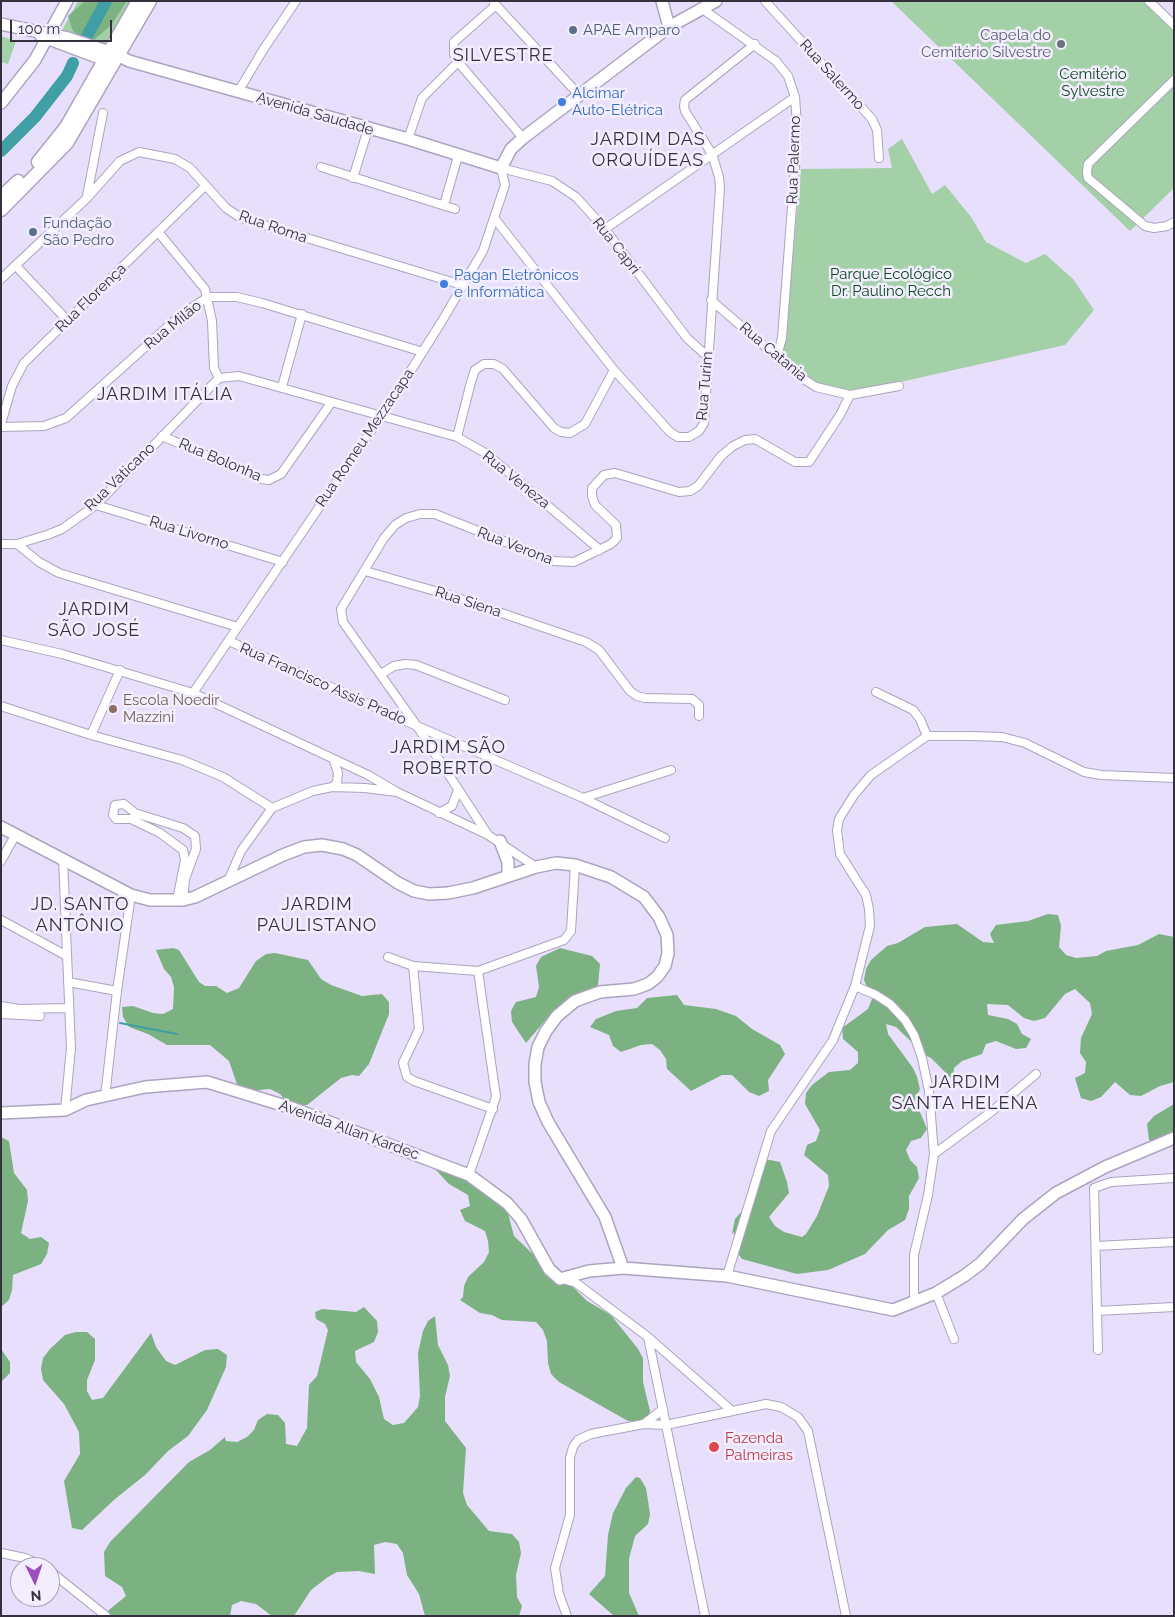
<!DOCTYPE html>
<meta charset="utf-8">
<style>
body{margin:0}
#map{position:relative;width:1175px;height:1617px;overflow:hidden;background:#e7dffb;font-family:Raleway,sans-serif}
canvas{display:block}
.frame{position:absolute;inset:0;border:2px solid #35313c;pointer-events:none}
.north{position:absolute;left:10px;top:1557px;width:50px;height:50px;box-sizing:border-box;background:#f3eeff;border:1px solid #a7a2b1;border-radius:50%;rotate:176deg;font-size:14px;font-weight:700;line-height:20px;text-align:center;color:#35313c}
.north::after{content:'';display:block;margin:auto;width:18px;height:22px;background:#9b4ebf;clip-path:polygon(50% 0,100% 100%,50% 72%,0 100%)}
.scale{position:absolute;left:10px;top:20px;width:102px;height:22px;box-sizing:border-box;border:2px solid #35313c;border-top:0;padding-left:6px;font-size:15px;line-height:18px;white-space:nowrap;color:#35313c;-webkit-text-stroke:4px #f3eeff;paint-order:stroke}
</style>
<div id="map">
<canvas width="1175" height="1617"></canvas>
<div class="frame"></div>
<div class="north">N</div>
<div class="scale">100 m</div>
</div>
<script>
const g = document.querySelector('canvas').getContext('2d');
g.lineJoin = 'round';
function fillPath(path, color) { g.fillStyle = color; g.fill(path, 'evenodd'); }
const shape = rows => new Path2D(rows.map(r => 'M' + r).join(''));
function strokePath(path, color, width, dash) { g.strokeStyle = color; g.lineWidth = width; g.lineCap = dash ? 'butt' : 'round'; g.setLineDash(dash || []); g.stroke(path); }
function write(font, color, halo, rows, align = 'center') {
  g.font = font + ' Raleway,sans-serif'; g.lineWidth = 5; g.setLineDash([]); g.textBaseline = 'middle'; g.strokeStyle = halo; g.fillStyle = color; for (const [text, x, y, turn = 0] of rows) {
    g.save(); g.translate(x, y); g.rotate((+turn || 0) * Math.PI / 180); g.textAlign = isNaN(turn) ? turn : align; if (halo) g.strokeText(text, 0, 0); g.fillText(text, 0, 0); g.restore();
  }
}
const green = shape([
 [78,1,133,1,103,46,60,34],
 [891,1,1145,1,1174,30,1174,188,1130,231],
 [1,36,16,41,8,64,1,62],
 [902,139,932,194,945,185,971,217,986,242,1026,263,1045,254,1073,279,1094,310,1065,345,856,392,826,388,804,377,781,356,785,337,801,169,892,168,888,149]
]);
const forest = shape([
 [85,1,127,1,111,25,91,43,73,31,68,16],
 [1048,914,1058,915,1061,926,1059,947,1066,955,1076,958,1097,956,1106,951,1138,945,1159,934,1174,937,1174,1082,1160,1086,1141,1096,1130,1095,1115,1082,1101,1097,1091,1101,1081,1098,1075,1078,1085,1073,1086,1062,1080,1053,1081,1038,1092,1014,1090,1003,1075,989,1065,994,1045,1018,1034,1021,1024,1018,1008,1005,987,1004,988,1015,1008,1019,1017,1024,1022,1034,1031,1039,1026,1048,1016,1049,996,1041,986,1044,982,1054,962,1061,954,1068,953,1080,931,1058,925,1055,896,1027,886,1024,888,1034,913,1068,917,1077,920,1089,915,1100,927,1129,921,1138,911,1141,906,1150,910,1160,917,1167,919,1178,909,1196,909,1209,905,1220,888,1230,865,1254,828,1270,797,1274,742,1259,736,1251,734,1232,732,1234,735,1219,742,1211,745,1212,758,1191,754,1181,754,1170,759,1161,770,1160,780,1162,787,1182,789,1193,769,1217,775,1226,784,1232,802,1237,806,1234,817,1216,829,1186,828,1175,804,1155,807,1145,816,1141,820,1130,805,1104,806,1093,812,1085,829,1072,850,1070,858,1063,858,1052,843,1039,842,1028,868,1009,872,999,864,980,866,969,871,960,887,946,898,943,925,927,957,924,983,942,994,943,990,934,996,925,1028,921],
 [173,948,179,950,199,982,205,986,216,986,227,993,239,988,256,961,266,954,275,953,308,960,321,979,331,985,362,996,382,994,389,1002,389,1014,369,1064,359,1076,352,1075,341,1078,307,1105,297,1105,287,1102,280,1094,270,1089,259,1090,249,1095,239,1090,229,1061,210,1045,167,1045,148,1034,129,1027,123,1017,122,1007,133,1006,153,1013,163,1014,173,1009,174,987,171,977,164,969,156,950],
 [560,948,592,956,600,964,598,985,590,992,553,1011,526,1043,512,1022,511,1011,516,1002,536,997,539,987,536,966,541,957],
 [677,995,684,1005,716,1009,736,1016,752,1029,780,1045,785,1054,768,1080,769,1091,759,1096,749,1092,732,1075,722,1075,691,1091,667,1069,666,1059,660,1050,652,1044,641,1045,621,1052,613,1046,609,1035,590,1027,596,1019,616,1011,637,1008,647,998],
 [1174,1104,1174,1145,1157,1147,1149,1140,1147,1124,1154,1116],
 [1,1137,9,1141,14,1173,27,1190,28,1201,21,1233,30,1239,41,1237,49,1243,47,1254,41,1264,13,1275,12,1290,9,1300,1,1307],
 [434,1168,478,1181,506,1206,514,1236,537,1258,546,1276,566,1280,587,1301,611,1315,638,1349,643,1358,643,1382,650,1411,649,1415,639,1421,628,1421,559,1382,551,1374,548,1363,547,1341,543,1330,536,1322,502,1320,492,1315,480,1313,460,1300,463,1297,464,1286,468,1277,484,1262,489,1252,488,1241,485,1231,465,1221,460,1210,470,1206,468,1195,449,1184],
 [364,1307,377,1321,378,1332,374,1342,355,1351,356,1362,370,1379,379,1397,384,1419,393,1425,404,1423,418,1407,420,1396,418,1353,423,1331,428,1321,435,1316,438,1345,448,1365,450,1376,445,1397,445,1421,466,1448,463,1493,467,1505,489,1531,512,1534,519,1542,521,1553,516,1575,517,1597,522,1606,519,1616,425,1616,419,1594,407,1575,403,1553,397,1544,385,1542,374,1545,375,1574,359,1571,337,1572,328,1577,311,1590,294,1616,272,1616,256,1604,241,1601,232,1605,230,1616,106,1616,109,1610,126,1596,122,1587,105,1576,104,1552,110,1542,189,1462,210,1450,225,1437,226,1441,237,1442,247,1437,254,1430,258,1420,267,1414,278,1415,285,1423,286,1444,297,1446,307,1428,309,1385,317,1376,328,1330,325,1324,316,1319,315,1312,322,1309,356,1312],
 [76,1332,87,1332,95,1339,95,1360,87,1380,87,1391,92,1400,103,1398,151,1333,156,1347,166,1361,175,1365,205,1350,218,1349,227,1355,226,1367,207,1410,188,1436,168,1451,145,1475,115,1499,82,1530,72,1528,64,1481,80,1454,79,1432,64,1404,43,1380,41,1369,43,1358,50,1349,65,1335],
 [1,1349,10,1362,10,1373,1,1382],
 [636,1477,640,1478,646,1488,650,1514,648,1524,635,1536,629,1559,629,1593,639,1616,614,1616,589,1594,605,1576,608,1535,613,1513,626,1488]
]);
const stream = shape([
 [120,1023,177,1034]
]);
const river = shape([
 [85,40,106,1],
 [1,151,35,117,67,76,73,63]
]);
const street = shape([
 [765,1,872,119,877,130,879,158],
 [1149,1,1174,25],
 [494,3,580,96],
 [496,5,454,42,454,54,458,62,523,138],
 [701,8,776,61,788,76,795,97,797,125,795,167,782,338,777,356],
 [1174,80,1088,164,1087,173,1088,178,1145,226,1154,228,1167,226,1174,222],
 [238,92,263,50,296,1],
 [408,139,422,98,458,62],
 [321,167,455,209],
 [501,168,552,181,576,197,605,229,687,338,708,357],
 [353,178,368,129],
 [87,196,103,113],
 [444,205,458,156],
 [495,219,614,370,670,432,678,437,689,437,699,431,704,423,720,188,719,177,712,154,685,111,684,106,685,100,755,44],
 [605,229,795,97],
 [159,233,205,289,212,321,214,368,219,378],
 [16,266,67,320],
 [1,279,87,198,120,161,139,152,175,159,190,168,226,208,241,218,462,285],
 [711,300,799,376,816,387,850,395,899,386],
 [219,378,239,376,457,437,487,454,600,550],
 [282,387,302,314],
 [1,424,12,386,24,363,204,187],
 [1,427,44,426,66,418,182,314,208,297,237,297,262,303,423,352],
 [162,436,261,479,269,480,281,474,331,403],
 [457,437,471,382,475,370,484,364,494,364,503,369,554,428,561,432,570,433,585,424,614,370],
 [96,505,283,562],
 [1,544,17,544,47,535,62,529,96,505,219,378],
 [17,544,39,562,59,573,238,627],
 [365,571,449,595,586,642,599,650,630,691,637,696,645,698,692,699,699,705,699,716],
 [1,640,62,654,193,693,368,775,397,792],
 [229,641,417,726,583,798,665,838],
 [381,674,394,666,405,664,416,665,505,700],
 [876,692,913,710,920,719,927,736],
 [193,693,398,391,442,321,483,251,505,185,501,168],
 [1,706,91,735,182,760,223,777,272,808],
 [91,735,120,670],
 [332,787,337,783,338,773,334,761],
 [583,798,671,770],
 [439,813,452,806,458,790],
 [488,835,417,726,343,622,341,609,384,538,395,525,406,518,420,514,435,514,554,561,574,562,611,544,617,538,616,525,595,505,592,496,592,488,604,475,615,473,679,492,690,491,698,486,721,456,733,446,745,440,755,439,795,462,809,462,840,415,850,395],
 [63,859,71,1048,65,1110],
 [1,861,16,834],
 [229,879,241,851,272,808,313,791,332,787,365,788,397,792,488,835,536,867],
 [177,900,185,860,183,850,160,833,131,819,116,819,113,815,115,805,124,804,135,813,183,828,195,836,196,849,185,879,183,900],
 [1,920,67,956],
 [388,957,413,966,478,971,564,940,571,931,575,865],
 [413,966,419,1029,403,1063,407,1077,414,1081,493,1109],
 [68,982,117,991],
 [855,986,876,995,890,1004,905,1020,914,1035,922,1058,929,1091,934,1154,928,1195,914,1255,914,1303],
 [1,1006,19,1009,68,1008],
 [1,1014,40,1016],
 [105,1097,117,991,131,895],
 [934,1154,991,1112,1036,1074],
 [469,1175,496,1097,478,971],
 [1096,1246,1174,1242],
 [727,1276,771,1131,833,1040,855,986,870,926,869,909,866,895,840,854,837,830,839,819,854,795,871,775,927,736,970,736,1002,737,1025,743,1084,772,1101,775,1174,778],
 [563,1279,576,1283,648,1337,705,1616],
 [936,1293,954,1339],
 [1097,1311,1174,1307],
 [648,1337,731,1410],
 [1098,1350,1094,1188,1111,1182,1174,1178],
 [644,1424,663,1409],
 [1,1553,25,1558,45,1567],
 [50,1571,106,1616],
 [567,1616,559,1594,555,1568,570,1515,570,1458,573,1447,578,1440,591,1434,644,1424,666,1425,766,1404,781,1407,798,1417,808,1431,846,1616]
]);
const secondary = shape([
 [662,1,669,27],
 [1,24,68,38,118,55,129,61,408,139,501,168,511,149,523,138,669,27,716,1],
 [41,36,113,63],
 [1,103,35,60,67,1],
 [1,827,131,895,150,900,183,900,195,897,283,855,304,847,322,845,343,849,357,855,398,883,414,891,429,894,448,893,473,888,536,867,556,863,575,865,611,877,644,897,659,917,667,935,668,953,665,966,657,977,648,984,634,989,600,992,575,1001,557,1016,546,1031,538,1047,535,1064,535,1082,539,1102,548,1122,605,1217,623,1268],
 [500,841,508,862,508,875],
 [1,1113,65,1110,86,1100,145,1087,207,1082,292,1108,469,1175,507,1203,521,1219,549,1269,560,1279,589,1271,623,1268,727,1276,893,1310,936,1293,964,1276,980,1264,1023,1219,1056,1193,1105,1167,1174,1138]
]);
const primary = shape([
 [38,162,66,127,138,1],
 [1,197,18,181],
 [1,210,67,143,150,1]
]);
const markers = [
 [573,30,5,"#5c6f8a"],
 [1061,44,5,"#6b7280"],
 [562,102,5,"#3f7fe0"],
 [33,232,5,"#5c6f8a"],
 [444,284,5,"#3f7fe0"],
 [113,709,5,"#8d6e63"],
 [714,1447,6,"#e0444e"]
];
const serviceNames = [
 ["APAE Amparo",583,30],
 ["Fundação",43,223],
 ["São Pedro",43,240]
];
const worshipNames = [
 ["Capela do",1051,35],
 ["Cemitério Silvestre",1051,52]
];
const parkNames = [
 ["Cemitério",1093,74],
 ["Sylvestre",1093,91],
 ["Parque Ecológico",891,274],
 ["Dr. Paulino Recch",891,291]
];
const streetNames = [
 ["Rua Salermo",832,75,48],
 ["Avenida Saudade",315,114,16],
 ["Rua Palermo",794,160,-88],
 ["Rua Roma",273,227,19],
 ["Rua Capri",616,246,52],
 ["Rua Florença",91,298,-44],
 ["Rua Milão",173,325,-39],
 ["Rua Catania",773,352,40],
 ["Rua Turim",705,386,-85],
 ["Rua Romeu Mezzacapa",365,438,-56],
 ["Rua Bolonha",220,460,23],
 ["Rua Vaticano",120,477,-44],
 ["Rua Veneza",516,480,39],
 ["Rua Livorno",189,533,17],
 ["Rua Verona",515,546,21],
 ["Rua Siena",468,602,18],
 ["Rua Francisco Assis Prado",323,684,24],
 ["Avenida Allan Kardec",349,1130,20]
];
const shopNames = [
 ["Alcimar",572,93],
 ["Auto-Elétrica",572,110],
 ["Pagan Eletrônicos",454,275],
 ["e Informática",454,292]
];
const educationNames = [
 ["Escola Noedir",123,700],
 ["Mazzini",123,717]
];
const healthNames = [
 ["Fazenda",725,1438],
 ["Palmeiras",725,1455]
];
const quarterNames = [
 ["SILVESTRE",503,56],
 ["JARDIM DAS",648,140],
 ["ORQUÍDEAS",648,161],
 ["JARDIM ITÁLIA",165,395],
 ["JARDIM",94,610],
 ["SÃO JOSÉ",94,631],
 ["JARDIM SÃO",448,748],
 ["ROBERTO",448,769],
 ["JD. SANTO",80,905],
 ["ANTÔNIO",80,926],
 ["JARDIM",317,905],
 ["PAULISTANO",317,926],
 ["JARDIM",965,1083],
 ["SANTA HELENA",965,1104]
];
fillPath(green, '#a3d0a7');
fillPath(forest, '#7cb181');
strokePath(stream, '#3f9fa4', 2);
strokePath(river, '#3f9fa4', 12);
strokePath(street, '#aca4bf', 10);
strokePath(secondary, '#aca4bf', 14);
strokePath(primary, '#aca4bf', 15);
strokePath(street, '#fff', 8);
strokePath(secondary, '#fff', 11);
strokePath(primary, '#fff', 12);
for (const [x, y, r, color] of markers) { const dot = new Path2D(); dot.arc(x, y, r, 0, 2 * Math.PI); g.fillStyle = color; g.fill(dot); strokePath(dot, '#f3eeff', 2); }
write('15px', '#4e5e75', '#f3eeff', serviceNames, 'left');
write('15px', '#5b616d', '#f3eeff', worshipNames, 'right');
write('15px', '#0d491c', '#f3eeff', parkNames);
write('15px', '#35313c', '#f3eeff', streetNames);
write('15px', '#366cbe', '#f3eeff', shopNames, 'left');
write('15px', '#785e54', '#f3eeff', educationNames, 'left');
write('15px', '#be3a42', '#f3eeff', healthNames, 'left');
g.letterSpacing = '1px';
write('18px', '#35313c', '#f3eeff', quarterNames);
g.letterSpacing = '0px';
</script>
